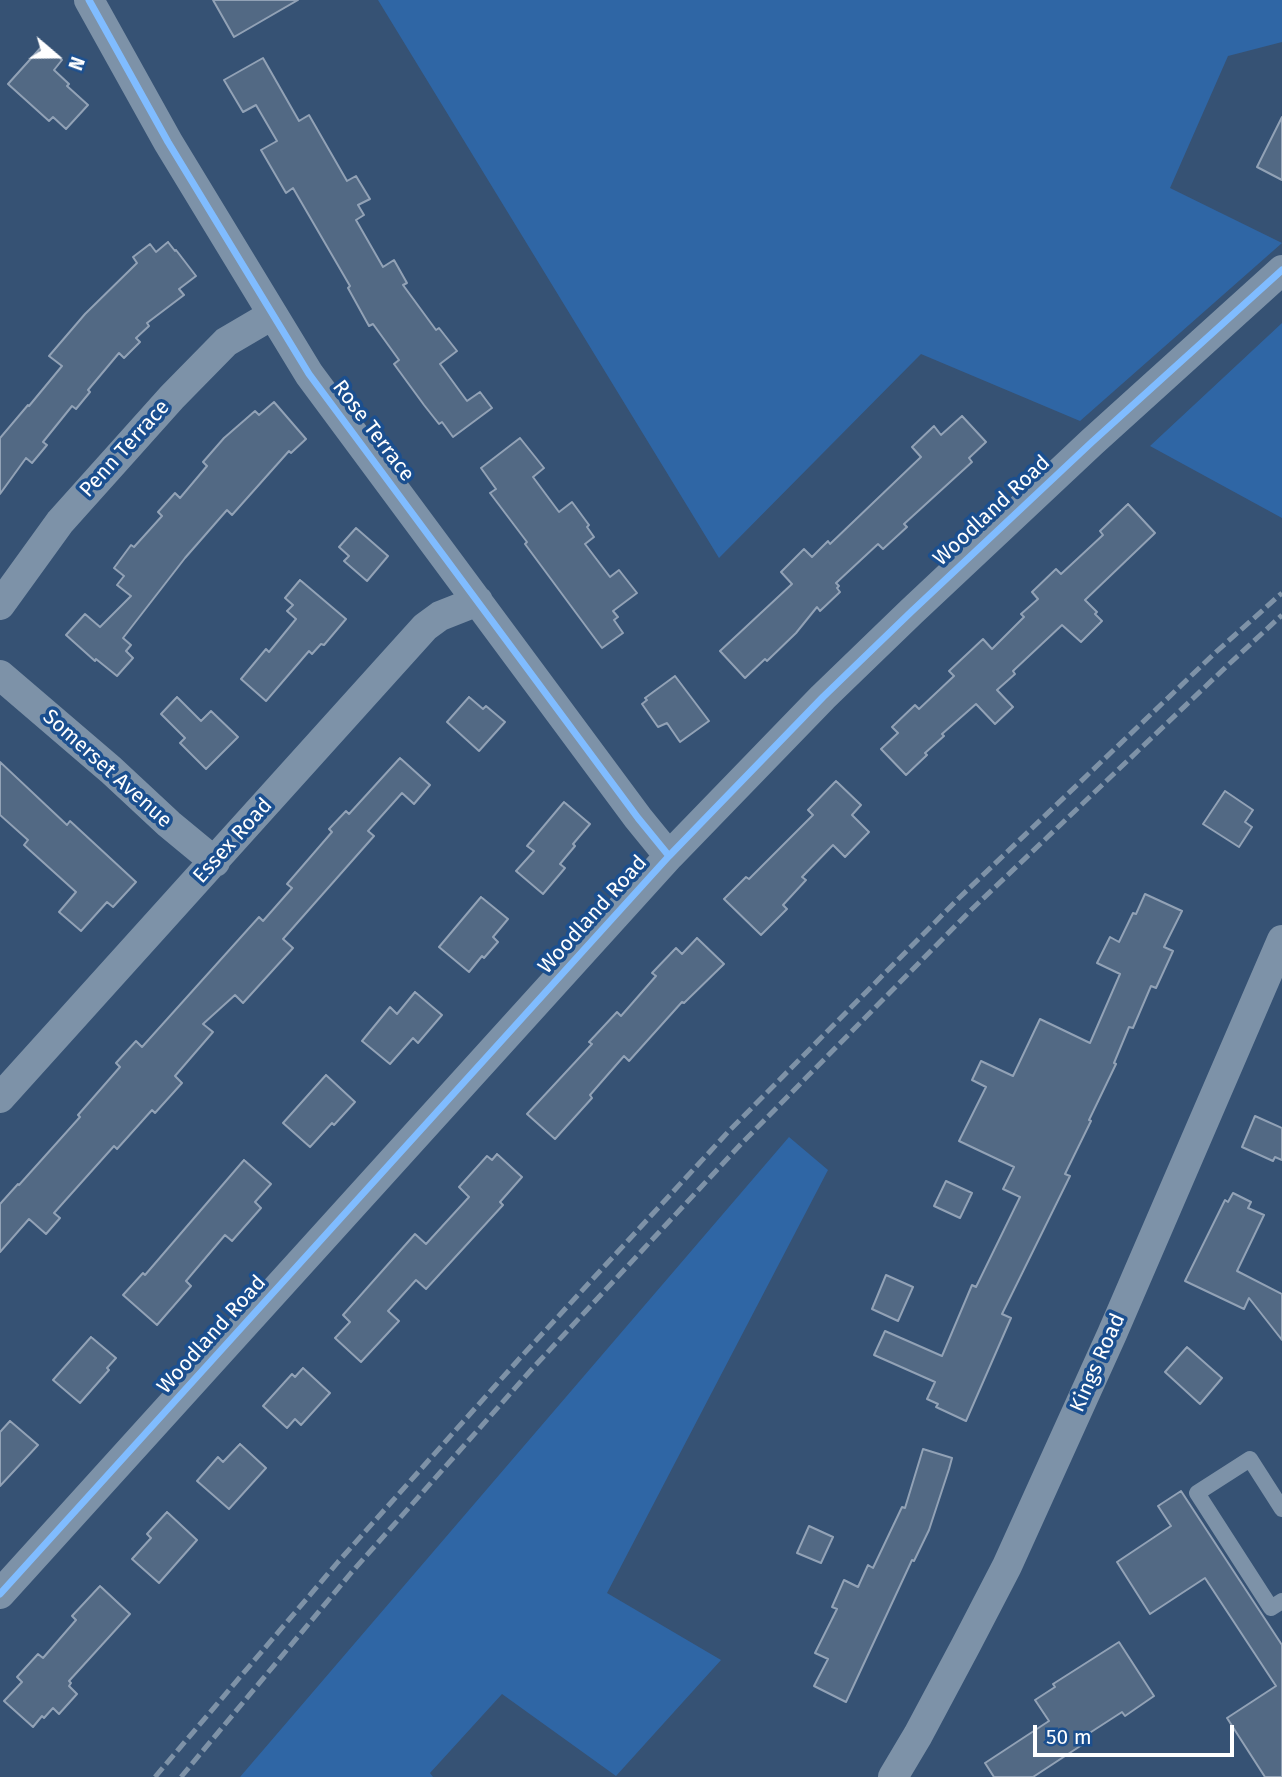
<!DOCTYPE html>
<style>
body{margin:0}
#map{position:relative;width:1282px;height:1777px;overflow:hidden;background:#365274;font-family:"Fira Sans",sans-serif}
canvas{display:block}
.north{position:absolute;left:21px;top:21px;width:70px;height:70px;-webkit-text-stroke:5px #1b4f8f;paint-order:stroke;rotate:110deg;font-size:19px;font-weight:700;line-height:28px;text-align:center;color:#fff}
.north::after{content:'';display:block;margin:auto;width:24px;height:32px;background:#fff;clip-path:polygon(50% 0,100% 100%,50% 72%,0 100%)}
.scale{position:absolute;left:1033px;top:1725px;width:201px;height:32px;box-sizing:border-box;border:4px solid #fff;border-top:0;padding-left:9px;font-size:21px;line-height:24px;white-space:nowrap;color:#fff;-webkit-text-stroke:5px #1b4f8f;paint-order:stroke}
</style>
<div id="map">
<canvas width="1282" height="1777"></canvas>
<div class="north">N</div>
<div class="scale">50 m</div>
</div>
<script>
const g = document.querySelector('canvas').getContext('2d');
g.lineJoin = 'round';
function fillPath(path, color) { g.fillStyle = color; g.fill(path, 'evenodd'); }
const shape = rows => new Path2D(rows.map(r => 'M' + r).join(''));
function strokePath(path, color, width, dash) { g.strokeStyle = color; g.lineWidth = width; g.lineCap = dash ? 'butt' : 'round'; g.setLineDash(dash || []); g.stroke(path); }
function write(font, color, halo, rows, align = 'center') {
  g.font = font + ' "Fira Sans",sans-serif'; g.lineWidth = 7; g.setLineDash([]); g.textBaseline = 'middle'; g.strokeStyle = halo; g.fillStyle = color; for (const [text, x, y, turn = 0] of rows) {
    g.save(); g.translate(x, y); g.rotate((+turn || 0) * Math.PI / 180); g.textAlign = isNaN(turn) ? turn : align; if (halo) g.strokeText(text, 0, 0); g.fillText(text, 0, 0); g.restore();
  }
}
const green = shape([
 [378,0,1282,0,1282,42,1228,56,1170,188,1282,243,1080,421,921,354,719,558],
 [1282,323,1282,518,1150,446],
 [789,1137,828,1170,607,1593,721,1660,616,1776,502,1694,430,1773,433,1777,240,1777]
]);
const building = shape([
 [213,0,298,0,234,37,213,0],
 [44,44,62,60,54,70,69,84,67,86,88,105,66,129,53,117,49,121,8,84,44,44],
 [263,58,299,121,309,115,347,181,356,176,370,199,358,205,364,215,356,220,383,267,394,260,407,283,403,285,436,330,439,328,457,351,440,364,467,401,480,392,492,408,453,437,442,422,439,424,424,405,394,364,399,360,373,324,369,326,348,288,350,286,293,188,286,193,261,150,277,141,256,105,243,112,224,80,263,58],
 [1282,117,1282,180,1257,167,1282,117],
 [168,242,175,251,176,250,196,276,179,289,184,295,147,323,149,326,136,338,140,342,124,358,119,353,88,390,90,392,76,409,72,406,43,442,47,445,32,463,26,458,0,494,0,438,28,405,29,406,62,366,49,356,85,314,137,263,133,257,150,244,156,252,168,242],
 [274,402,306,439,291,453,289,451,232,515,227,510,185,558,123,638,131,645,126,651,133,658,117,676,96,659,95,661,66,635,85,614,100,627,131,596,117,585,124,576,114,568,131,545,134,547,162,516,158,512,175,493,180,498,207,466,203,462,224,438,255,411,259,415,274,402],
 [962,416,986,442,969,458,972,462,904,524,907,527,883,549,878,544,836,583,839,586,837,588,840,592,820,611,817,607,796,633,767,661,765,659,745,678,720,651,792,584,781,572,804,549,812,557,828,541,830,544,921,457,912,447,934,426,941,435,962,416],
 [520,438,544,468,533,477,559,512,572,502,589,525,587,527,594,537,585,544,610,577,619,570,637,593,613,611,618,617,614,620,623,633,602,648,525,544,527,542,490,493,496,489,481,468,520,438],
 [1128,504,1155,533,1085,600,1097,612,1095,614,1102,621,1081,642,1062,625,1013,671,1015,674,997,690,1013,707,995,724,976,704,942,734,944,736,925,753,927,755,906,775,881,749,898,733,892,727,915,705,919,709,954,676,949,671,983,639,992,649,1024,617,1021,614,1038,599,1032,592,1056,569,1061,574,1103,535,1100,531,1128,504],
 [356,528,388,556,367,581,344,561,349,556,339,547,356,528],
 [300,580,346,619,324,645,321,644,312,654,309,651,266,701,241,679,266,649,269,652,296,619,287,611,293,605,285,598,300,580],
 [675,676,709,721,680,742,667,723,658,727,642,704,647,700,645,698,675,676],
 [177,697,201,721,211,711,238,737,206,769,180,743,185,738,161,714,177,697],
 [469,697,483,709,486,706,505,722,479,751,447,722,469,697],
 [400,758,430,785,414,804,402,793,368,831,374,836,283,939,293,948,243,1003,235,995,203,1024,213,1032,175,1076,182,1083,155,1113,152,1110,117,1149,114,1146,54,1213,60,1218,46,1234,29,1219,0,1252,0,1204,18,1184,19,1185,80,1117,78,1115,120,1067,116,1063,136,1041,142,1047,259,917,263,921,292,888,287,884,332,832,329,829,346,811,349,814,400,758],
 [0,762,67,825,70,821,136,882,113,907,107,902,81,931,59,912,76,892,24,845,28,840,0,815,0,762],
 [836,781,861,805,852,815,869,832,845,857,833,845,802,877,806,880,783,905,787,909,761,935,724,899,746,877,749,879,813,815,808,810,836,781],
 [1225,791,1253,810,1245,822,1252,827,1239,847,1203,824,1225,791],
 [564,802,590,824,573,844,575,846,560,864,565,868,543,894,516,871,534,851,527,846,564,802],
 [1145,894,1182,911,1164,947,1173,951,1156,988,1151,986,1133,1028,1129,1027,1114,1063,1116,1064,1089,1120,1091,1121,1065,1174,1070,1176,1002,1314,1011,1318,966,1421,936,1407,938,1404,927,1399,935,1382,874,1355,885,1331,942,1356,972,1285,976,1287,1020,1197,1003,1189,1014,1167,959,1141,986,1087,972,1080,981,1061,1013,1076,1040,1019,1090,1043,1120,974,1097,963,1110,937,1119,942,1133,913,1136,914,1145,894],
 [481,897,508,919,493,937,498,942,484,958,482,956,469,972,439,947,481,897],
 [697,938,724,964,684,1003,682,1002,629,1061,624,1056,590,1095,592,1098,555,1139,527,1114,592,1044,589,1042,617,1012,621,1016,656,976,652,973,676,948,682,954,697,938],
 [415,992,442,1015,418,1043,413,1038,390,1064,362,1041,390,1007,397,1014,415,992],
 [326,1075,355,1102,334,1125,332,1123,310,1147,283,1123,326,1075],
 [1255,1116,1282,1128,1282,1160,1275,1157,1273,1161,1242,1147,1255,1116],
 [497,1154,522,1177,500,1202,503,1205,426,1289,416,1280,388,1311,399,1321,361,1362,335,1338,350,1322,343,1315,415,1234,426,1244,469,1197,459,1187,487,1156,492,1160,497,1154],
 [244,1160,271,1184,255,1202,261,1208,232,1241,225,1235,186,1281,191,1286,157,1325,123,1295,143,1273,145,1275,244,1160],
 [946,1181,972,1193,960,1218,934,1206,946,1181],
 [1233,1193,1251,1202,1248,1208,1264,1215,1237,1271,1282,1294,1282,1340,1249,1298,1244,1309,1185,1281,1225,1200,1228,1202,1233,1193],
 [886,1275,913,1287,898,1321,872,1309,886,1275],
 [91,1337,116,1358,107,1368,109,1370,80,1403,53,1380,91,1337],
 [1187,1347,1222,1378,1200,1404,1165,1372,1187,1347],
 [303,1368,330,1393,301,1425,295,1419,287,1428,263,1406,292,1374,295,1377,303,1368],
 [10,1421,38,1445,0,1486,0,1432,10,1421],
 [240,1444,266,1468,229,1509,197,1481,218,1457,223,1462,240,1444],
 [923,1449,952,1458,949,1469,929,1530,914,1561,912,1560,846,1702,814,1686,828,1659,815,1653,837,1609,832,1607,844,1580,858,1587,868,1565,873,1568,902,1507,905,1508,923,1449],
 [1181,1491,1282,1645,1282,1777,1265,1777,1227,1718,1276,1686,1205,1578,1150,1614,1117,1562,1171,1526,1158,1506,1181,1491],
 [167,1512,197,1540,159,1583,132,1559,151,1538,147,1534,167,1512],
 [809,1526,833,1537,821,1563,797,1553,809,1526],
 [100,1586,130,1614,69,1681,71,1683,69,1686,77,1694,59,1714,53,1708,44,1718,42,1716,33,1727,4,1701,22,1682,17,1677,38,1654,43,1658,76,1620,72,1616,100,1586],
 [1119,1642,1154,1696,1125,1716,1122,1712,1088,1734,1091,1739,1033,1777,994,1777,985,1763,1049,1721,1035,1700,1055,1687,1053,1684,1119,1642]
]);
const service = shape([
 [1282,1509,1250,1459,1197,1493,1271,1608,1282,1601]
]);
const minor = shape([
 [89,0,168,142,309,374,638,818,669,856],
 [0,605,60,522,172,397,226,342,272,315],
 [0,675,111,770,169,824,215,862],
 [0,1098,425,627,440,616,478,601],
 [0,1594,669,856,823,697,911,612,1092,442,1282,270],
 [893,1777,918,1735,966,1645,1007,1566,1112,1334,1282,940]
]);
const rail = shape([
 [155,1777,338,1562,520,1358,728,1132,959,898,1216,652,1282,593],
 [181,1777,351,1573,532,1369,741,1144,971,910,1228,665,1282,615]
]);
const cycleway = shape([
 [89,0,168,142,309,374,638,818,669,856],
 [0,1594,669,856,823,697,911,612,1092,442,1282,270]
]);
const streetNames = [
 ["Rose Terrace",373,431,53],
 ["Penn Terrace",125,449,-48],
 ["Woodland Road",992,511,-43],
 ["Somerset Avenue",107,769,42],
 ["Essex Road",233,841,-48],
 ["Woodland Road",593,915,-48],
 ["Woodland Road",212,1335,-48],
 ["Kings Road",1098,1363,-66]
];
fillPath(green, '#2f66a5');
fillPath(building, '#526984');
strokePath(building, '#92a2b6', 2);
strokePath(service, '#7d92a8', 16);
strokePath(minor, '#7d92a8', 30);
strokePath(rail, '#7e92a7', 5, [12, 5]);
strokePath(cycleway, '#80bcff', 7);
write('21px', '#fff', '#1b4f8f', streetNames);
</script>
